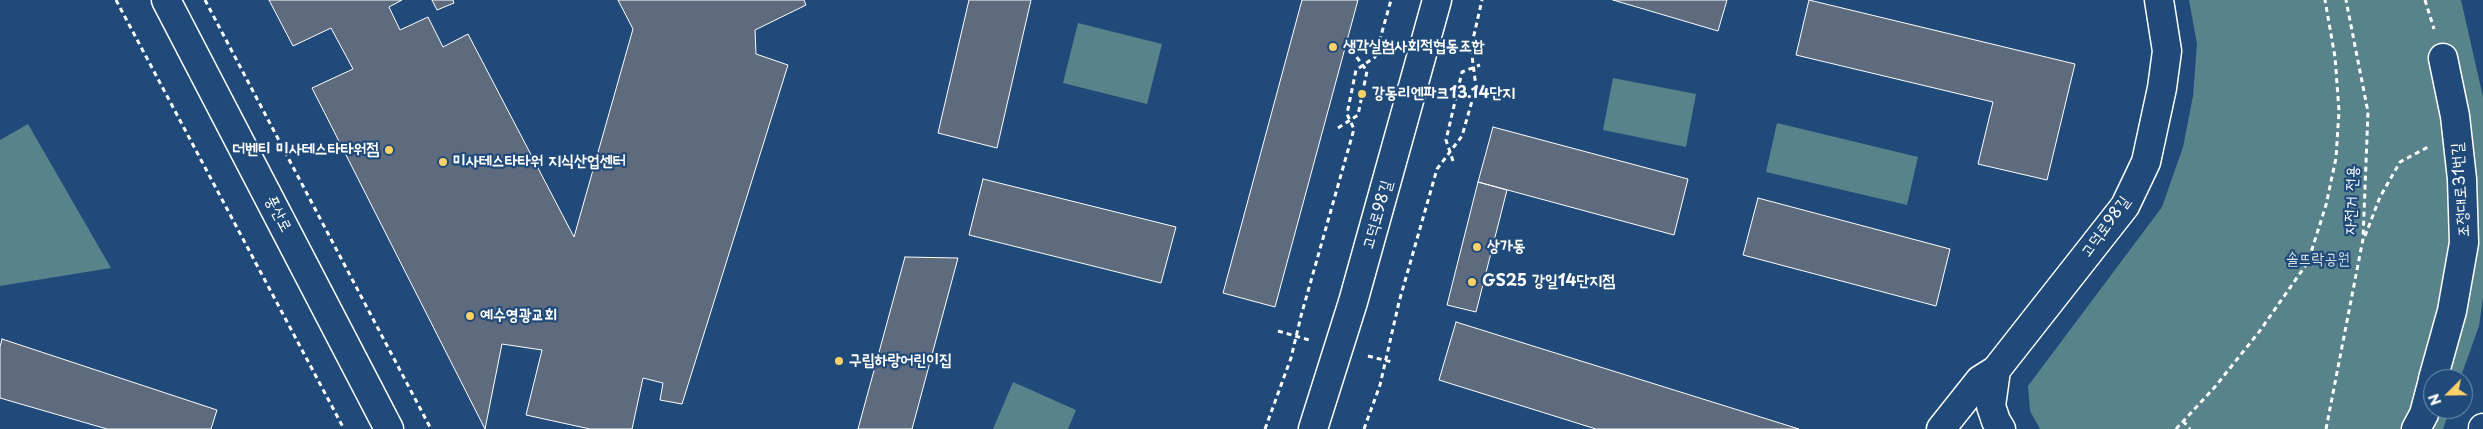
<!DOCTYPE html>
<meta charset="utf-8">
<style>
body{margin:0}
#map{position:relative;width:2483px;height:429px;overflow:hidden;background:#1f4a7a;font-family:"Playpen Sans",sans-serif}
canvas{display:block}
.north{position:absolute;left:2423px;top:369px;width:50px;height:50px;box-sizing:border-box;background:#1f4a7a;border:1px solid #7992af;border-radius:50%;rotate:247deg;font-size:14px;font-weight:700;line-height:20px;text-align:center;color:#fff}
.north::after{content:'';display:block;margin:auto;width:18px;height:22px;background:#ffd166;clip-path:polygon(50% 0,100% 100%,50% 72%,0 100%)}
</style>
<div id="map">
<canvas width="2483" height="429"></canvas>
<div class="north">N</div>
</div>
<script>
const g = document.querySelector('canvas').getContext('2d');
g.lineJoin = 'round';
function fillPath(path, color) { g.fillStyle = color; g.fill(path, 'evenodd'); }
const shape = rows => new Path2D(rows.map(r => 'M' + r).join(''));
function strokePath(path, color, width, dash) { g.strokeStyle = color; g.lineWidth = width; g.lineCap = dash ? 'butt' : 'round'; g.setLineDash(dash || []); g.stroke(path); }
function write(font, color, halo, rows, align = 'center') {
  g.font = font + ' "Playpen Sans","Poor Story",sans-serif'; g.lineWidth = 4.5; g.setLineDash([]); g.textBaseline = 'middle'; g.strokeStyle = halo; g.fillStyle = color; for (const [text, x, y, turn = 0] of rows) {
    g.save(); g.translate(x, y); g.rotate((+turn || 0) * Math.PI / 180); g.textAlign = isNaN(turn) ? turn : align; if (halo) g.strokeText(text, 0, 0); g.fillText(text, 0, 0); g.restore();
  }
}
const green = shape([
 [2189,0,2461,0,2483,97,2483,297,2479,326,2460,379,2433,379,2433,409,2450,409,2443,429,2040,429,2030,411,2028,386,2162,207,2183,147,2193,96,2197,44],
 [1078,23,1162,44,1147,104,1063,83],
 [1613,78,1696,94,1686,147,1603,130],
 [1777,123,1918,157,1907,205,1766,172],
 [28,124,111,268,0,286,0,140],
 [1013,382,1076,410,1068,429,993,429]
]);
const building = shape([
 [269,0,402,0,389,7,400,30,428,17,443,47,468,34,574,237,633,29,618,0,804,0,806,5,755,30,756,54,788,65,682,404,660,400,663,383,643,378,632,429,590,429,526,415,542,350,502,344,485,429,312,88,353,69,331,28,293,46,269,0],
 [432,0,453,0,454,3,437,10,432,0],
 [969,0,1031,0,997,148,938,133,969,0],
 [1302,0,1358,0,1275,307,1223,293,1302,0],
 [1613,0,1727,0,1718,31,1613,0],
 [1809,0,2075,64,2047,180,1978,164,1993,102,1796,55,1809,0],
 [1493,127,1688,179,1674,235,1478,182,1493,127],
 [983,179,1176,227,1161,283,969,235,983,179],
 [1478,182,1507,190,1476,312,1447,305,1478,182],
 [1758,198,1950,249,1936,306,1743,255,1758,198],
 [905,257,958,258,912,429,858,429,905,257],
 [1456,322,1799,429,1596,429,1439,380,1456,322],
 [2,339,217,410,211,429,107,429,0,398,0,347,2,339]
]);
const path = shape([
 [116,0,344,429],
 [205,0,431,429],
 [2425,0,2434,29],
 [1338,128,1358,115,1367,71,1355,55],
 [1453,161,1446,140,1462,72,1480,65],
 [2365,236,2380,197,2400,162,2428,147],
 [1278,331,1309,340],
 [1368,356,1392,362],
 [2183,421,2190,429],
 [1265,429,1291,358,1301,316,1354,129,1347,114,1356,70,1375,57,1391,0],
 [1364,429,1380,385,1399,302,1437,169,1462,136,1476,87,1471,48,1482,0],
 [2176,429,2214,388,2259,332,2308,262,2326,205,2336,158,2339,111,2335,57,2325,0],
 [2326,429,2363,239,2368,112,2346,0]
]);
const street = shape([
 [1996,370,1991,406,1996,421,2001,429],
 [2433,379,2452,311,2464,243,2462,179,2455,116,2443,58],
 [1313,429,1353,302,1437,0],
 [1941,429,1980,380,1996,370,2125,206,2146,162,2162,88,2167,51,2159,0],
 [2416,429,2424,414,2433,380]
]);
const secondary = shape([
 [166,0,389,429]
]);
const highway = shape([
 [2483,429,2483,428]
]);
const markers = [
 [1333,47,5,"#ffd166"],
 [1362,94,5,"#ffd166"],
 [389,150,5,"#ffd166"],
 [443,162,5,"#ffd166"],
 [1477,247,5,"#ffd166"],
 [1472,282,5,"#ffd166"],
 [470,316,5,"#ffd166"],
 [839,361,5,"#ffd166"]
];
const poiNames = [
 ["생각실험사회적협동조합",1343,47],
 ["강동리엔파크13.14단지",1372,94],
 ["더벤티 미사테스타타워점",379,150,"right"],
 ["미사테스타타워 지식산업센터",453,162],
 ["상가동",1487,247],
 ["GS25 강일14단지점",1482,282],
 ["예수영광교회",480,316],
 ["구립하랑어린이집",849,361]
];
const streetNames = [
 ["조정대로31번길",2461,190,-94],
 ["자전거 전용",2352,200,-88],
 ["풍산로",278,214,63],
 ["고덕로98길",1378,215,-74],
 ["고덕로98길",2106,227,-54]
];
const parkNames = [
 ["솔뜨락공원",2318,260]
];
fillPath(green, '#58838a');
fillPath(building, '#5e6b7e');
strokePath(building, '#fff', 1);
strokePath(street, '#fff', 31);
strokePath(secondary, '#fff', 31);
strokePath(highway, '#fff', 31);
strokePath(path, '#fff', 3, [5, 4]);
strokePath(street, '#1f4a7a', 28);
strokePath(secondary, '#1f4a7a', 28);
strokePath(highway, '#1f4a7a', 28);
for (const [x, y, r, color] of markers) { const dot = new Path2D(); dot.arc(x, y, r, 0, 2 * Math.PI); g.fillStyle = color; g.fill(dot); strokePath(dot, '#1f4a7a', 2); }
write('bold 16px', '#fff', '#1f4a7a', poiNames, 'left');
write('16px', '#fff', '#1f4a7a', streetNames);
write('16px', '#d5e0e2', '#1f4a7a', parkNames);
</script>
